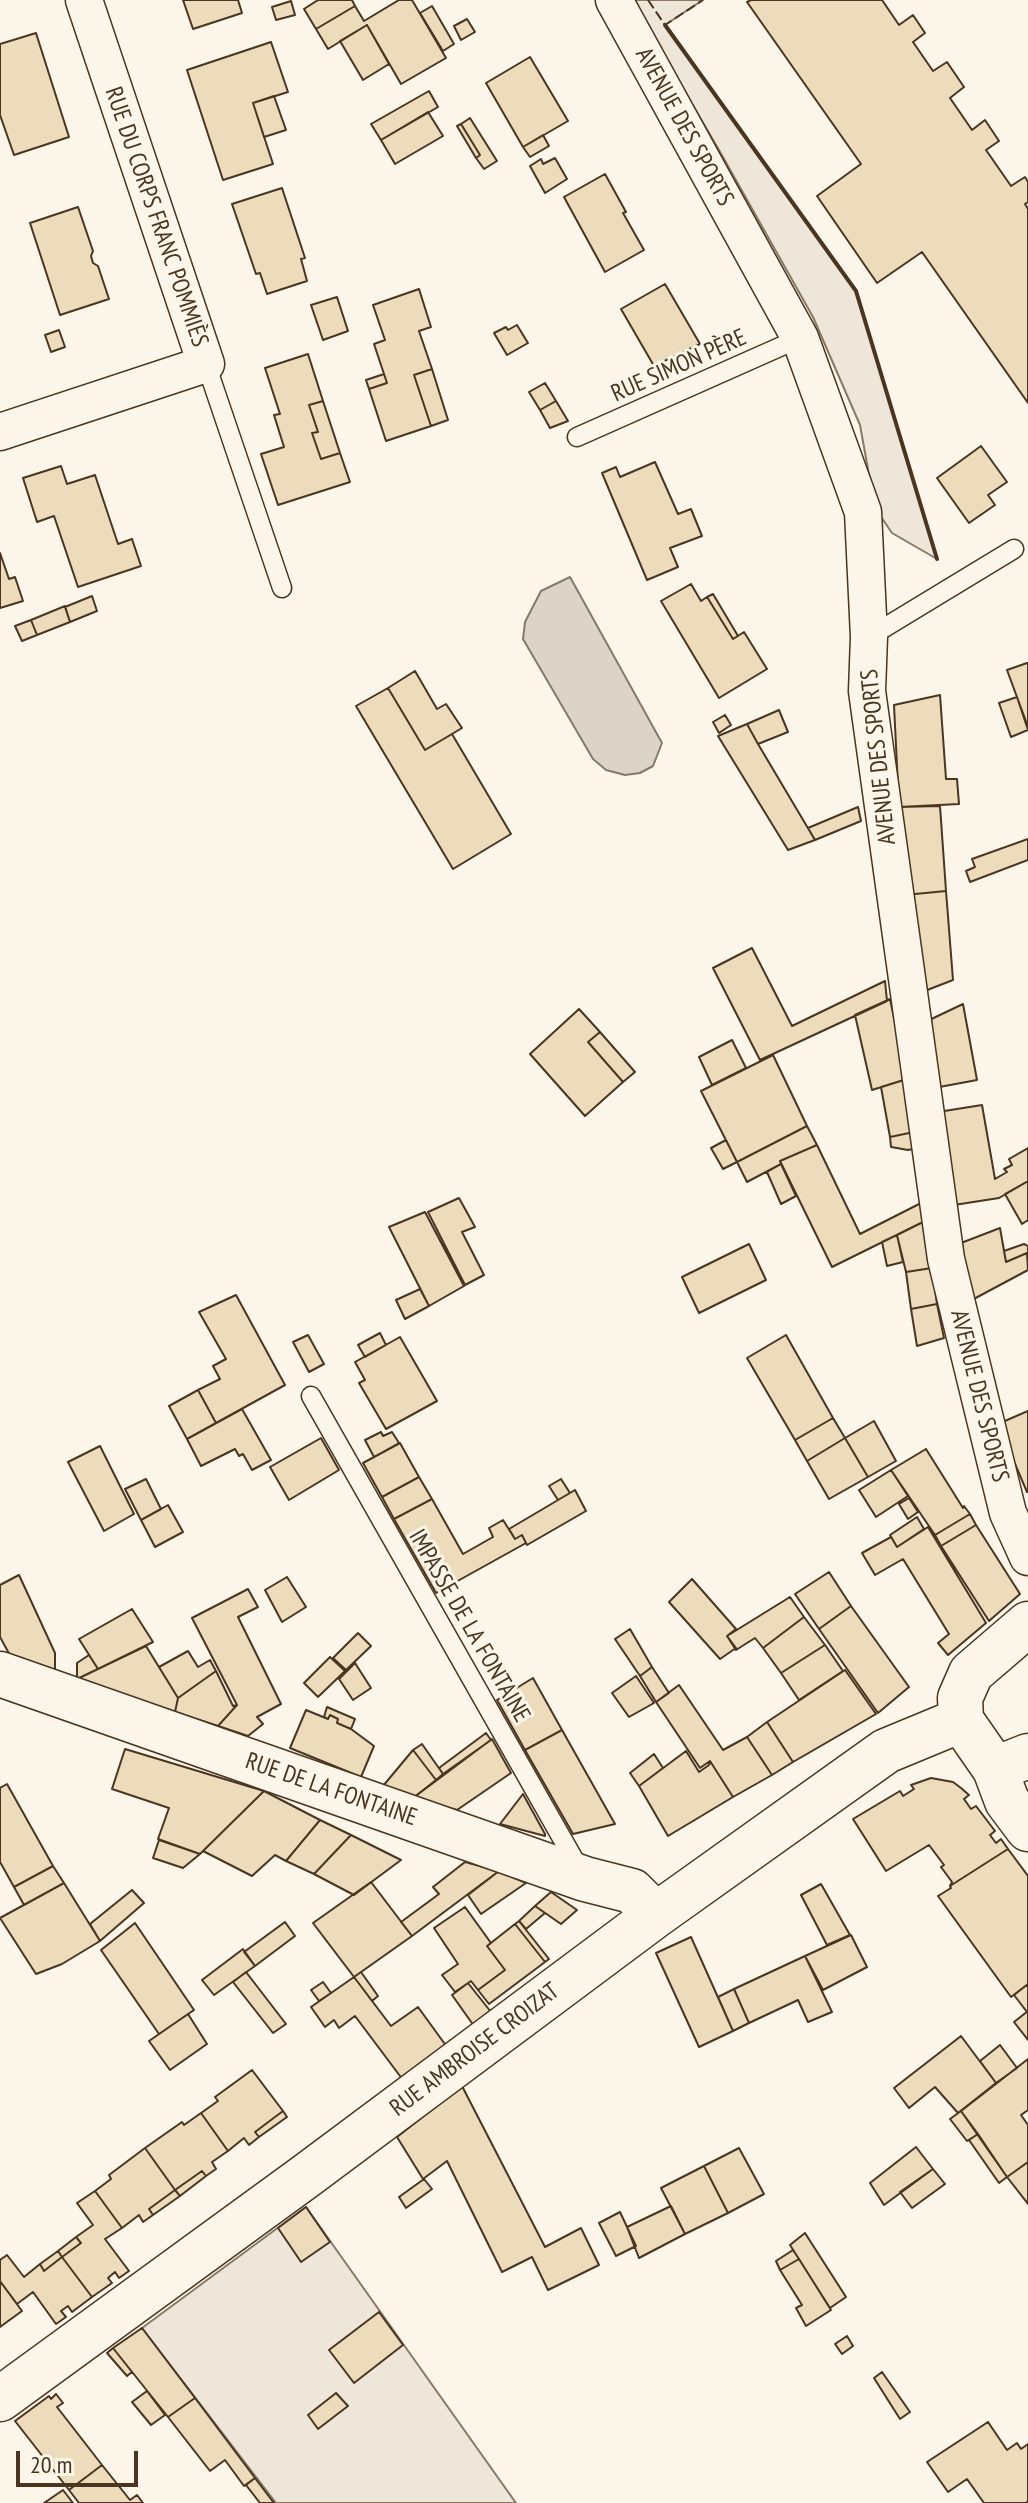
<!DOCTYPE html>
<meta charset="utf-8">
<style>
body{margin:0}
#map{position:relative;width:1028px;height:2503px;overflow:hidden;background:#fbf6e9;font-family:"PT Sans Narrow",sans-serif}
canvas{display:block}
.scale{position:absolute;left:16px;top:2451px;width:122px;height:36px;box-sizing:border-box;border:4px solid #4a3520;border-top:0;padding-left:10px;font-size:24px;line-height:28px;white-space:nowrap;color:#4a3520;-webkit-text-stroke:6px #fbf6e9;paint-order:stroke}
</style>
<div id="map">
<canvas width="1028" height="2503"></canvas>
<div class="scale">20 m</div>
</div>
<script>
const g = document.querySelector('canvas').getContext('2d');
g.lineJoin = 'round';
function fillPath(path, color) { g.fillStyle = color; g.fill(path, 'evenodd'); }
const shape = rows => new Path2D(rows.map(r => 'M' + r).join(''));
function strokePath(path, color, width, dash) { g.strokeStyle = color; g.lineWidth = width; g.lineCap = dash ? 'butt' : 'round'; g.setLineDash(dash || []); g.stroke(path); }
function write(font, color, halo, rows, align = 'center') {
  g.font = font + ' "PT Sans Narrow",sans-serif'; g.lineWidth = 6; g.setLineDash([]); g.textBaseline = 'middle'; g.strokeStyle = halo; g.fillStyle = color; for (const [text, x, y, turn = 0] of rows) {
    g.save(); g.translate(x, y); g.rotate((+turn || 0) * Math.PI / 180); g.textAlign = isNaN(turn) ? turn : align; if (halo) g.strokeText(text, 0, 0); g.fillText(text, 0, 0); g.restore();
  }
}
const green = shape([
 [631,0,703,0,665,25,856,291,937,559,892,533,875,508,860,425,813,317,719,150,631,0],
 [306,2207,516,2503,276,2503,142,2328,306,2207]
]);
const water = shape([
 [570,577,662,743,653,766,640,773,625,775,606,770,593,759,523,639,525,622,541,591,570,577]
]);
const building = shape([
 [183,0,238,0,242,13,193,29,183,0],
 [318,0,352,0,355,6,316,29,304,9,318,0],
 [399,0,412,0,446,58,401,84,367,25,328,49,316,29,355,6,364,21,399,0],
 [751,0,882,0,899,25,913,15,925,33,913,42,933,71,947,62,964,87,950,98,972,130,985,120,999,141,986,150,1011,186,1025,177,1028,182,1028,202,1025,204,1028,209,1028,403,922,252,877,283,817,196,861,164,747,2,751,0],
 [291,1,295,15,276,20,272,7,291,1],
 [432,6,454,44,443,51,420,13,432,6],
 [467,19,475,32,461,40,454,26,467,19],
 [367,25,389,64,363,80,340,41,367,25],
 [36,33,69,137,14,155,0,115,0,44,36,33],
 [271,42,288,92,253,103,273,164,223,180,187,70,271,42],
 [530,57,568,121,523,147,486,83,530,57],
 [429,91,438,107,381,140,371,124,429,91],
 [274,96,286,130,264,137,253,103,274,96],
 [428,112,443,136,395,164,381,140,428,112],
 [470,118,497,161,484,169,476,158,480,155,461,124,470,118],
 [461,124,480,155,476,158,457,126,461,124],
 [543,135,549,146,530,157,523,147,543,135],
 [555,158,567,179,545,193,530,166,541,159,543,164,555,158],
 [605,174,626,212,623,213,644,250,605,272,564,197,605,174],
 [282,188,305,258,301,259,307,281,267,294,260,273,256,274,232,204,282,188],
 [78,207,93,251,91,256,93,263,98,266,109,299,60,315,30,223,78,207],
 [665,284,700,344,654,366,621,309,665,284],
 [419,289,431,327,419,331,432,369,414,375,431,426,386,441,369,389,387,383,374,344,385,340,373,305,419,289],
 [337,297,348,331,323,340,311,305,337,297],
 [517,325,528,343,507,355,494,333,506,327,508,330,517,325],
 [59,330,65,347,51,352,45,335,59,330],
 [308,354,323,401,309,405,318,432,312,433,321,459,340,453,350,482,278,505,261,454,284,447,274,415,280,414,265,368,308,354],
 [432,369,448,420,431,426,414,375,432,369],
 [384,374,387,383,369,389,366,380,384,374],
 [545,383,556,401,540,410,529,392,545,383],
 [323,401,340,453,321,459,312,433,318,432,309,405,323,401],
 [556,401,568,421,550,428,540,410,556,401],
 [981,446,1007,482,988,495,995,505,969,523,937,478,981,446],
 [655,462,678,514,691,509,702,536,670,548,678,567,647,580,602,473,616,467,620,477,655,462],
 [61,466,67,484,95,475,118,544,132,539,141,566,78,587,54,516,37,522,23,478,61,466],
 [0,553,9,579,15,577,23,601,0,608,0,553],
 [691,584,701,601,707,597,733,639,744,632,767,669,719,698,661,601,691,584],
 [713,594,738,636,733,639,707,597,713,594],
 [92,596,97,611,70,622,65,607,92,596],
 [65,606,70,622,37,635,31,620,65,606],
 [31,620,37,635,22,641,15,626,31,620],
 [1027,663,1028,663,1028,727,1007,670,1027,663],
 [415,671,437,709,446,704,462,728,425,750,388,688,415,671],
 [388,688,425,750,452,734,511,834,453,869,356,706,388,688],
 [940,695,946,779,957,779,959,804,899,807,894,705,940,695],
 [1017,697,1028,730,1011,737,999,703,1017,697],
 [779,710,788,732,758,744,747,724,779,710],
 [725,715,731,725,719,733,713,722,725,715],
 [747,724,758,744,815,840,788,850,718,736,747,724],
 [940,806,946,891,905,895,899,807,940,806],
 [858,807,861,821,815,840,808,828,858,807],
 [1028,839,1028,860,970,882,966,871,975,867,972,859,1028,839],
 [946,891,953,980,917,994,905,895,946,891],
 [752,948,792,1026,885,981,887,1001,760,1060,713,968,752,948],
 [890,999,907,1079,872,1090,855,1015,890,999],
 [963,1004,977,1080,934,1088,923,1023,963,1004],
 [579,1009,600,1032,588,1042,623,1082,585,1116,530,1054,579,1009],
 [600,1032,635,1072,623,1082,588,1042,600,1032],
 [732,1040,746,1068,712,1085,699,1057,732,1040],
 [773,1055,807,1126,737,1162,701,1091,773,1055],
 [907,1079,914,1132,890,1137,881,1087,907,1079],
 [982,1105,995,1179,1007,1172,1004,1169,1012,1165,1009,1159,1028,1148,1028,1181,999,1198,954,1205,938,1112,982,1105],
 [807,1126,817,1145,780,1161,781,1164,747,1182,737,1162,807,1126],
 [914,1132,917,1148,908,1150,891,1147,890,1137,914,1132],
 [726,1140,737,1162,723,1169,711,1148,726,1140],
 [817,1145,860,1234,923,1202,925,1221,832,1267,780,1161,817,1145],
 [781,1164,796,1196,781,1204,767,1172,781,1164],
 [1028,1181,1028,1220,1022,1224,1005,1194,1028,1181],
 [459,1198,475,1227,462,1232,484,1275,465,1285,428,1212,459,1198],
 [425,1212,464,1286,429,1306,389,1227,425,1212],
 [925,1221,932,1268,906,1272,897,1235,925,1221],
 [1000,1228,1006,1262,1027,1253,1028,1270,970,1301,961,1243,1000,1228],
 [897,1235,903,1262,887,1266,882,1242,897,1235],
 [749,1244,766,1280,699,1313,682,1277,749,1244],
 [1024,1244,1028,1246,1028,1255,1027,1253,1006,1262,1004,1251,1024,1244],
 [932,1268,937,1304,911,1309,906,1272,932,1268],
 [420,1289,429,1306,405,1319,396,1300,420,1289],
 [236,1295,285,1385,216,1423,198,1390,220,1379,213,1366,226,1359,199,1312,236,1295],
 [937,1304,944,1338,917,1346,911,1309,937,1304],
 [380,1333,386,1345,365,1357,358,1345,380,1333],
 [308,1335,324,1364,309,1372,293,1342,308,1335],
 [786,1335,833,1418,795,1440,747,1358,786,1335],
 [400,1337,437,1401,386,1429,359,1383,365,1380,355,1362,400,1337],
 [198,1390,216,1423,187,1439,169,1406,198,1390],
 [242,1409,271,1460,252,1470,243,1454,239,1456,235,1449,201,1466,187,1439,242,1409],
 [1028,1411,1028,1492,1027,1492,998,1424,1028,1411],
 [833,1418,845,1438,807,1461,795,1440,833,1418],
 [874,1421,896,1461,868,1477,845,1438,874,1421],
 [381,1432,383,1436,392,1432,399,1443,374,1457,365,1440,381,1432],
 [321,1438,339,1470,289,1500,270,1467,321,1438],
 [845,1438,868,1477,829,1499,807,1461,845,1438],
 [400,1443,419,1477,382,1497,363,1463,400,1443],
 [100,1446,134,1514,104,1531,68,1462,100,1446],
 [926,1449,963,1508,964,1506,970,1514,935,1535,891,1470,926,1449],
 [891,1470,908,1496,876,1517,859,1490,891,1470],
 [419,1477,432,1499,394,1519,382,1497,419,1477],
 [146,1479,161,1509,141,1520,125,1489,146,1479],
 [561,1479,570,1493,558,1500,549,1486,561,1479],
 [575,1490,586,1511,527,1545,522,1535,515,1539,509,1529,575,1490],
 [909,1498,918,1512,908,1519,899,1504,909,1498],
 [432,1499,463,1554,493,1537,489,1528,503,1520,515,1539,522,1535,526,1543,436,1593,394,1519,432,1499],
 [168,1505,183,1532,155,1547,141,1520,168,1505],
 [970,1514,976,1525,941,1546,935,1535,970,1514],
 [917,1517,924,1529,897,1547,890,1535,917,1517],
 [976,1525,1020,1594,989,1621,941,1546,976,1525],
 [928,1527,986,1623,948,1655,938,1643,949,1634,903,1559,875,1575,862,1553,891,1537,897,1547,928,1527],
 [829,1572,851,1606,819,1629,795,1594,829,1572],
 [19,1575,55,1653,55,1675,12,1659,0,1637,0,1585,19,1575],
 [287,1577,306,1607,282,1622,265,1590,287,1577],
 [692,1579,736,1629,727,1636,736,1648,720,1659,669,1602,692,1579],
 [248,1589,258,1607,238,1617,281,1704,257,1717,263,1724,248,1736,218,1726,237,1705,192,1618,248,1589],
 [790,1597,804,1617,763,1648,755,1638,736,1650,727,1636,790,1597],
 [851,1606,909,1687,878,1713,819,1629,851,1606],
 [132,1609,153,1642,98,1669,79,1639,132,1609],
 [804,1617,825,1645,781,1673,763,1648,804,1617],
 [630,1629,652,1667,640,1676,615,1639,630,1629],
 [358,1633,371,1646,346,1670,333,1658,358,1633],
 [825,1645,843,1671,799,1700,781,1673,825,1645],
 [146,1646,178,1698,175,1712,77,1679,146,1646],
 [188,1651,198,1667,210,1660,216,1671,178,1698,159,1667,188,1651],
 [89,1655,98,1669,77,1679,77,1663,89,1655],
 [330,1657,345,1671,318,1697,304,1683,330,1657],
 [355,1663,371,1688,353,1700,339,1679,355,1663],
 [652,1667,669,1693,656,1702,640,1676,652,1667],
 [845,1670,876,1714,793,1762,767,1722,845,1670],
 [216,1671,233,1706,237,1705,218,1726,175,1712,178,1698,216,1671],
 [636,1676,654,1703,629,1717,612,1693,636,1676],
 [533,1678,562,1730,525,1750,497,1700,533,1678],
 [679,1685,723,1750,747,1737,772,1775,733,1797,710,1761,700,1768,656,1702,679,1685],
 [327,1707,355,1719,351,1729,337,1723,338,1719,330,1715,328,1719,324,1717,327,1707],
 [306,1710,328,1719,330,1715,338,1719,337,1723,351,1729,374,1746,361,1777,290,1748,306,1710],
 [767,1722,793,1762,772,1775,747,1737,767,1722],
 [562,1730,615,1824,573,1834,525,1750,562,1730],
 [486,1733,491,1740,443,1774,439,1768,486,1733],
 [492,1739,511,1773,457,1810,413,1798,492,1739],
 [422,1744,443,1774,436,1780,413,1750,422,1744],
 [125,1749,264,1791,200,1854,158,1839,169,1808,112,1789,125,1749],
 [413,1750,436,1780,413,1798,383,1786,413,1750],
 [686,1751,699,1772,709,1765,710,1761,733,1797,668,1836,639,1786,686,1751],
 [654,1754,663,1768,639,1786,630,1773,654,1754],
 [931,1778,953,1782,961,1788,969,1795,964,1799,971,1809,976,1806,995,1831,990,1835,996,1843,1001,1839,1008,1849,950,1886,952,1882,941,1867,944,1865,929,1845,886,1871,853,1819,900,1791,903,1796,914,1789,911,1785,931,1778],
 [7,1784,53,1866,14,1887,0,1862,0,1788,7,1784],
 [264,1791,320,1820,286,1861,275,1855,252,1876,203,1851,264,1791],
 [523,1794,545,1834,545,1836,500,1824,523,1794],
 [320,1820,351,1835,314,1874,286,1861,320,1820],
 [351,1835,401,1860,354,1895,314,1874,351,1835],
 [159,1840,200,1854,183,1868,153,1858,159,1840],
 [1008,1849,1028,1876,1028,1984,1011,1997,938,1896,951,1888,950,1886,1008,1849],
 [465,1862,499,1871,412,1936,401,1922,439,1894,433,1887,465,1862],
 [53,1866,64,1883,24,1905,14,1887,53,1866],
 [499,1871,526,1883,481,1914,468,1895,499,1871],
 [371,1882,412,1936,354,1977,313,1923,371,1882],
 [64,1883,100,1941,62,1964,36,1974,0,1918,64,1883],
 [821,1884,850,1935,827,1945,801,1895,821,1884],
 [132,1890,144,1903,100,1941,90,1924,132,1890],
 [551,1892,577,1910,561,1924,535,1906,551,1892],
 [535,1906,545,1913,526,1929,519,1921,535,1906],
 [465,1907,491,1943,487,1946,505,1970,478,1990,471,1981,455,1992,442,1975,458,1964,434,1928,465,1907],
 [519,1921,549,1959,545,1962,515,1924,519,1921],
 [285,1922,295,1936,255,1966,244,1952,285,1922],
 [135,1923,194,2010,159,2034,101,1950,135,1923],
 [515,1924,545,1962,489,2004,478,1990,505,1970,487,1946,515,1924],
 [851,1935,867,1967,823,1990,805,1956,851,1935],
 [691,1937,733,2031,699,2047,656,1953,691,1937],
 [243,1949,255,1966,214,1995,202,1980,243,1949],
 [805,1956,832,2012,808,2022,798,2000,749,2023,734,1989,805,1956],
 [246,1972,286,2024,273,2033,233,1982,246,1972],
 [361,1972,378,1996,372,2001,354,1977,361,1972],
 [354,1977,391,2026,418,2007,447,2047,403,2080,355,2016,339,2028,334,2020,325,2027,311,2007,354,1977],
 [323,1982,331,1993,319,2001,311,1990,323,1982],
 [468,1983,491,2012,474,2026,452,1995,468,1983],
 [1028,1984,1028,2011,1027,2012,1014,1995,1028,1984],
 [734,1989,749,2023,733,2031,718,1997,734,1989],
 [1028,2011,1028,2040,1014,2022,1028,2011],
 [188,2014,207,2044,170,2070,149,2041,188,2014],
 [961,2036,996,2083,958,2113,935,2087,909,2108,894,2088,961,2036],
 [1000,2045,1017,2068,996,2083,980,2061,1000,2045],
 [1028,2059,1028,2110,1021,2115,1028,2125,1028,2162,1007,2177,961,2111,1028,2059],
 [252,2070,283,2111,255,2132,259,2137,249,2145,244,2138,228,2151,201,2113,218,2101,215,2097,252,2070],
 [462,2086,545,2247,581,2228,599,2265,548,2290,532,2257,502,2272,447,2161,423,2179,397,2137,462,2086],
 [283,2111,287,2117,259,2137,255,2132,283,2111],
 [961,2111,978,2134,967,2141,950,2119,961,2111],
 [201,2113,228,2151,212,2162,216,2169,206,2176,202,2171,175,2190,145,2148,182,2122,184,2125,201,2113],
 [978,2134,1007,2177,999,2183,969,2140,978,2134],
 [916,2147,933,2169,884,2205,870,2183,916,2147],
 [145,2148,175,2190,149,2209,153,2215,143,2222,139,2215,122,2228,95,2191,111,2179,109,2175,145,2148],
 [739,2148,764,2194,728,2213,704,2166,739,2148],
 [1028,2162,1028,2204,1007,2177,1028,2162],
 [704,2166,728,2213,685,2234,661,2188,704,2166],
 [933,2169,945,2184,912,2208,900,2192,933,2169],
 [202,2171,206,2176,180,2196,175,2190,202,2171],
 [424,2179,432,2189,406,2208,399,2197,424,2179],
 [175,2190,180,2196,153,2215,149,2209,175,2190],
 [95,2191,122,2228,105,2239,129,2271,119,2278,115,2272,108,2278,112,2283,92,2297,62,2257,81,2243,76,2237,93,2225,77,2203,95,2191],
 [671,2206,685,2234,639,2258,627,2227,671,2206],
 [306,2207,330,2242,301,2262,278,2228,306,2207],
 [620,2212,636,2246,616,2256,599,2223,620,2212],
 [805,2233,846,2297,830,2308,790,2245,805,2233],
 [76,2237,81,2243,62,2257,58,2251,76,2237],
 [793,2250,799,2259,780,2270,776,2261,793,2250],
 [58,2251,62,2257,44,2271,40,2264,58,2251],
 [7,2255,24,2277,40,2264,44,2271,62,2257,92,2297,72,2312,68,2306,61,2311,66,2317,56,2324,33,2292,17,2304,0,2281,0,2260,7,2255],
 [799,2259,831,2310,806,2326,796,2308,802,2305,780,2270,799,2259],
 [0,2281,22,2311,0,2327,0,2281],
 [379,2312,403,2345,354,2383,329,2350,379,2312],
 [142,2328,195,2398,168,2417,113,2348,142,2328],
 [847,2336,853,2346,842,2354,835,2344,847,2336],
 [113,2348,132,2372,127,2376,107,2353,113,2348],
 [882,2372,910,2412,900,2419,874,2378,882,2372],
 [147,2391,165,2415,151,2425,132,2402,147,2391],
 [336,2393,348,2406,318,2429,308,2415,336,2393],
 [56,2394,63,2403,57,2407,102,2465,69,2490,15,2421,49,2396,51,2399,56,2394],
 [195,2398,255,2478,244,2486,225,2460,210,2471,168,2417,195,2398],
 [988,2422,1007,2450,1017,2443,1021,2449,1028,2444,1028,2501,1026,2503,984,2503,967,2479,948,2492,927,2462,988,2422],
 [102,2465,130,2500,137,2495,143,2503,79,2503,69,2490,102,2465],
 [255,2478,274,2503,260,2503,246,2485,255,2478],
 [63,2490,73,2503,44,2503,63,2490]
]);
const lane = shape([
 [206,364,282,588],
 [577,437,800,338],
 [869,637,1014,549],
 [311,1396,580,1870]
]);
const street = shape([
 [614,0,800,338,863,512,869,637,867,691,946,1259,1008,1513,1028,1557],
 [0,432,206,364,84,0]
]);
const secondary = shape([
 [1028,1624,971,1673,960,1698,961,1720,995,1769,1028,1756],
 [0,1674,585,1879,632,1891,656,1915],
 [995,1769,1007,1801,1028,1829],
 [0,2399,306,2176,656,1915,886,1751,961,1720]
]);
const fence = shape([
 [648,0,665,25,703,0]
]);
const wall = shape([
 [665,25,856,291,937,559]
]);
const streetNames = [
 ["AVENUE DES SPORTS",684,127,61],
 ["RUE DU CORPS FRANC POMMIÈS",156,217,71],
 ["RUE SIMON PÈRE",679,366,-24],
 ["AVENUE DES SPORTS",879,757,-96],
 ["AVENUE DES SPORTS",979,1396,76],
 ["IMPASSE DE LA FONTAINE",469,1626,60],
 ["RUE DE LA FONTAINE",331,1790,19],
 ["RUE AMBROISE CROIZAT",475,2050,-37]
];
fillPath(green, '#ede6d9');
strokePath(green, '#887966', 2);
fillPath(water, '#dcd4c6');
strokePath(water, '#887966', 2);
fillPath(building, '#ecdcbc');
strokePath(building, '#4a3520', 2);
strokePath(lane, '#4a3520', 21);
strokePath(street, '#4a3520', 39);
strokePath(secondary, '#4a3520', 47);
strokePath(lane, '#fbf6e9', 18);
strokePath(street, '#fbf6e9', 36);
strokePath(secondary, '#fbf6e9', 44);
strokePath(fence, '#4a3520', 2, [10, 4]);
strokePath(wall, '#4a3520', 4);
write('24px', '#4a3520', '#fbf6e9', streetNames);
</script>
